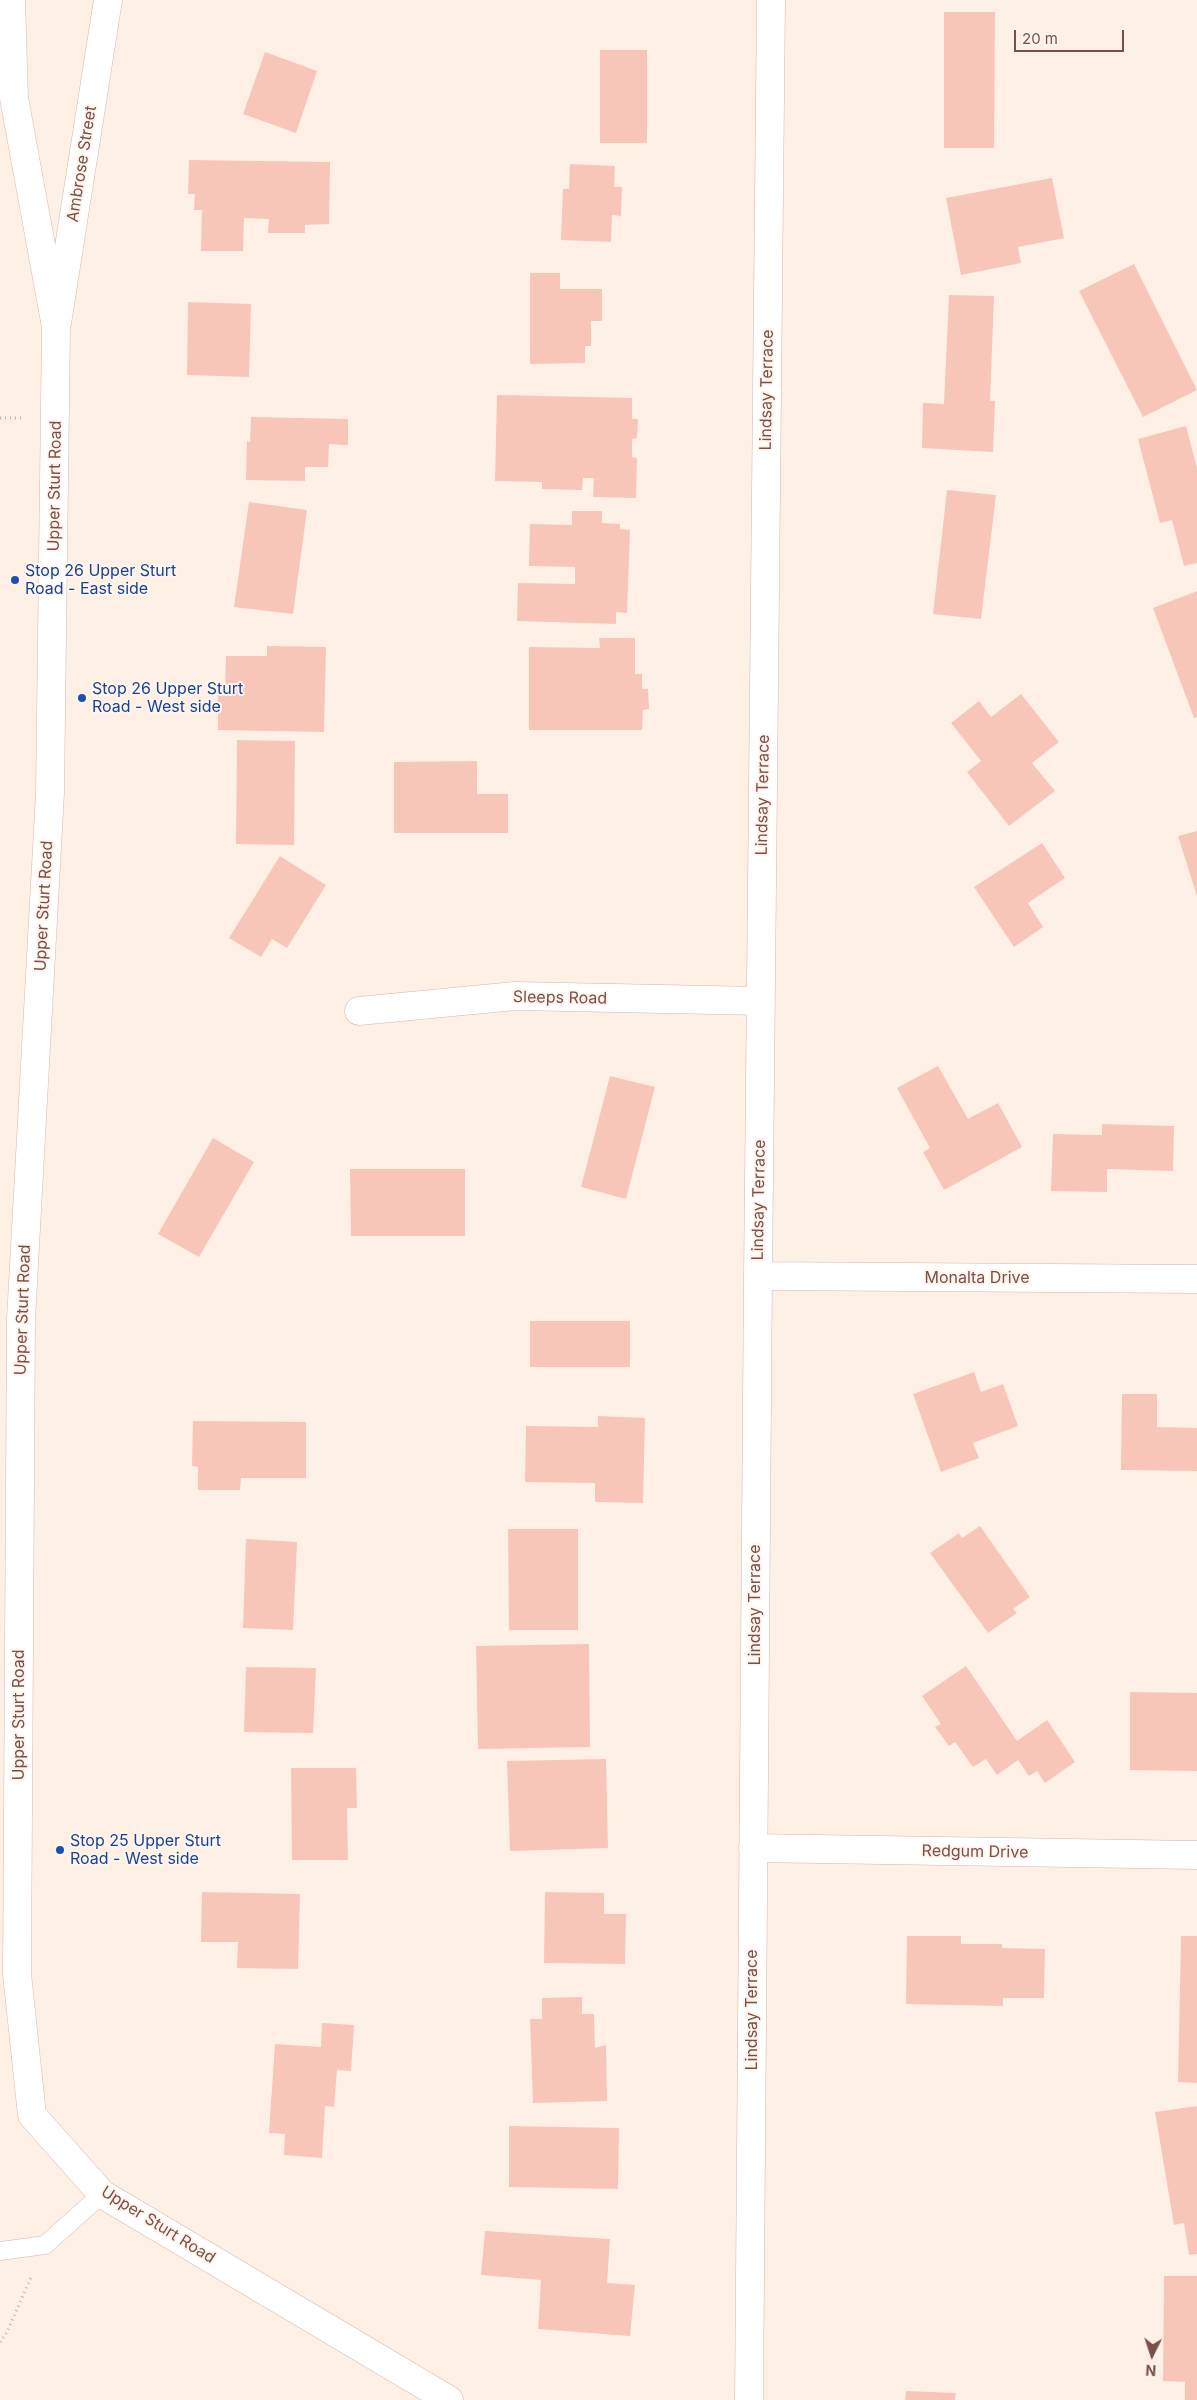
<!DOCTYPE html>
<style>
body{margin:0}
#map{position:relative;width:1197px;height:2400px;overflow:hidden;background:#fff0e5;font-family:Inter,sans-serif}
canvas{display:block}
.north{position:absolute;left:1127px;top:2330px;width:50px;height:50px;-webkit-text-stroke:4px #fff5ed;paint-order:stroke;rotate:184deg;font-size:14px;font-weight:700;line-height:20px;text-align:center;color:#7b4f47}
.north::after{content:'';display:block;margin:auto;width:18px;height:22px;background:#7b4f47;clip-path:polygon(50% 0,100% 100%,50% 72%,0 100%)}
.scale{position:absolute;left:1014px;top:30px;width:110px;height:22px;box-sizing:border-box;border:2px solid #7b4f47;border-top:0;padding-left:6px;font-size:15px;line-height:18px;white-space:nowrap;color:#7b4f47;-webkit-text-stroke:4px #fff5ed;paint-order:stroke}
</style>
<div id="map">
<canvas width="1197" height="2400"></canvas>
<div class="north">N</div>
<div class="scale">20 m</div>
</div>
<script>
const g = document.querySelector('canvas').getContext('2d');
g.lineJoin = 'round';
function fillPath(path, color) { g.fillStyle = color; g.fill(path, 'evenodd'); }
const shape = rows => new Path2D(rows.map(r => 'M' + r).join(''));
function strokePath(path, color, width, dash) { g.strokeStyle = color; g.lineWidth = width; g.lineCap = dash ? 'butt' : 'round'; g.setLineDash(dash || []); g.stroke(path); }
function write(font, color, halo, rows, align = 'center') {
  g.font = font + ' Inter,sans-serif'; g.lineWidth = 4; g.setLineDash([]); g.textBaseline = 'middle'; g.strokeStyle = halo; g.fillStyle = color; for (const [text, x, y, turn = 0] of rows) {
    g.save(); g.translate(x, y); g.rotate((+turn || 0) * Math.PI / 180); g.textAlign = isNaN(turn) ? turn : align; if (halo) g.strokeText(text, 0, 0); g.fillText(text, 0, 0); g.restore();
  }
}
const building = shape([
 [944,12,995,12,994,148,944,148],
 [600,50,647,50,647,143,600,143],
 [265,52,317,71,296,133,243,114],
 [189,160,330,162,329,224,305,225,305,233,268,233,269,219,244,218,243,251,201,251,202,210,194,210,195,194,188,194],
 [570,164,615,166,614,187,622,187,621,216,612,215,611,242,561,240,563,189,569,189],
 [1052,178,1064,238,1018,247,1021,263,961,275,946,198],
 [1134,264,1197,390,1143,417,1079,291],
 [530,273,560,273,560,289,602,289,602,321,591,321,591,346,585,346,585,363,530,364],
 [949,295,994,296,990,401,995,401,993,452,922,448,923,403,944,404],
 [188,302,251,304,249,377,187,375],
 [497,395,632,398,632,419,638,419,637,438,632,439,632,457,637,458,636,498,593,497,594,478,583,478,582,490,542,489,542,482,495,481],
 [251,417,348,419,348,445,329,444,328,467,305,467,305,481,246,480,247,441,250,442],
 [1186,426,1197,468,1197,563,1184,566,1172,520,1160,523,1138,439],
 [947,490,996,495,981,619,933,614],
 [249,502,307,510,293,614,234,607],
 [572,511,602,511,602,523,620,524,620,529,630,530,627,613,616,612,616,624,517,621,518,583,575,584,575,567,529,566,530,524,572,525],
 [1197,591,1197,717,1194,718,1153,608],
 [599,638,635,638,635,674,642,674,642,689,648,689,649,709,643,710,642,730,529,730,529,647,600,648],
 [267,646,326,647,324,732,218,730,218,692,225,693,226,656,267,656],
 [1021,694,1059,742,1032,763,1055,791,1009,826,967,772,981,761,951,723,979,701,991,717],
 [237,740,295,741,294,845,236,844],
 [477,761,477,794,508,794,508,833,394,833,394,762],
 [1197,831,1197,896,1178,836],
 [1042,843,1065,878,1028,903,1043,927,1014,947,974,887],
 [280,856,326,885,287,948,272,939,261,957,229,938],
 [938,1066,968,1119,998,1103,1022,1147,944,1190,923,1152,930,1148,897,1088],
 [610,1076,655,1087,626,1199,581,1187],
 [1102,1124,1174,1126,1173,1171,1107,1169,1107,1192,1051,1191,1053,1134,1102,1135],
 [213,1138,254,1162,199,1257,158,1234],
 [350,1169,465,1169,465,1236,351,1236],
 [530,1321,630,1321,630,1367,530,1367],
 [974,1372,981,1392,1003,1384,1018,1426,973,1443,979,1458,941,1472,913,1394],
 [1122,1394,1157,1394,1157,1427,1197,1428,1197,1471,1121,1470],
 [598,1416,645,1418,643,1503,595,1502,595,1483,525,1482,526,1426,598,1427],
 [193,1421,306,1422,306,1478,241,1478,240,1490,198,1490,198,1467,192,1466],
 [980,1526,1030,1597,1013,1609,1017,1613,988,1633,930,1553,959,1533,962,1538],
 [508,1529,578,1529,578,1630,509,1630],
 [246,1539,297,1542,293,1630,243,1628],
 [589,1644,590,1747,478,1749,476,1646],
 [966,1666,1017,1741,1047,1720,1075,1762,1045,1783,1037,1771,1029,1776,1018,1760,997,1775,986,1759,973,1767,955,1742,949,1746,935,1727,941,1724,922,1696],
 [246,1667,316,1668,313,1733,244,1732],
 [1130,1692,1197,1693,1197,1771,1130,1770],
 [606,1759,608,1848,510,1851,507,1761],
 [291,1768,356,1768,357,1808,347,1808,348,1860,292,1860],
 [202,1892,300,1894,298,1969,237,1968,238,1942,201,1942],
 [545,1892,604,1893,604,1914,626,1914,625,1964,544,1963],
 [907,1936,961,1936,961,1944,1002,1944,1002,1948,1045,1949,1044,1998,1003,1998,1003,2006,906,2004],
 [1181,1936,1197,1936,1197,2083,1178,2082],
 [582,1997,582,2014,594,2014,595,2048,606,2045,607,2101,533,2103,530,2019,542,2019,542,1998],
 [322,2023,354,2025,351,2071,337,2070,334,2107,325,2106,322,2158,284,2155,285,2134,269,2133,275,2044,321,2047],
 [1197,2106,1197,2254,1189,2255,1184,2223,1174,2225,1155,2112],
 [509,2126,619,2128,618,2189,509,2187],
 [485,2231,610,2239,607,2283,635,2285,630,2336,538,2329,541,2280,481,2275],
 [1164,2276,1197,2276,1197,2400,1185,2400,1185,2382,1163,2381],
 [906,2391,956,2393,955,2400,905,2400]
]);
const path = shape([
 [0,418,23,418],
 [0,2342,7,2332,32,2275]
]);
const service = shape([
 [0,2251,45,2245,102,2194]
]);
const minor = shape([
 [57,323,108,0],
 [359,1011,515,996,761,1001],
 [758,1276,1197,1279],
 [753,1848,1197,1855],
 [749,2400,758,1276,771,0]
]);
const secondary = shape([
 [11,0,14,98,56,327,50,793,21,1319,17,1974,32,2115,102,2194,449,2400]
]);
const markers = [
 [15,580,5,"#1a4fb4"],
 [82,698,5,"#1a4fb4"],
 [60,1850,5,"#1a4fb4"]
];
const streetNames = [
 ["Ambrose Street",82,164,-81],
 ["Lindsay Terrace",767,390,-89],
 ["Upper Sturt Road",55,486,-89],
 ["Lindsay Terrace",763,795,-89],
 ["Upper Sturt Road",44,906,-87],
 ["Sleeps Road",560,998,1],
 ["Lindsay Terrace",759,1200,-89],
 ["Monalta Drive",977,1278],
 ["Upper Sturt Road",23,1310,-88],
 ["Lindsay Terrace",755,1605,-90],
 ["Upper Sturt Road",19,1715,-90],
 ["Redgum Drive",975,1852,1],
 ["Lindsay Terrace",752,2010,-90],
 ["Upper Sturt Road",158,2225,32]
];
const transitNames = [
 ["Stop 26 Upper Sturt",25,571],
 ["Road - East side",25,589],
 ["Stop 26 Upper Sturt",92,689],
 ["Road - West side",92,707],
 ["Stop 25 Upper Sturt",70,1841],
 ["Road - West side",70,1859]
];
fillPath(building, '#f7c6b9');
strokePath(service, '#d4b6ac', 19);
strokePath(minor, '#d4b6ac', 29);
strokePath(secondary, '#dab7ab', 29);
strokePath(path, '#dda99c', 3, [1, 4]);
strokePath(service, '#fff', 18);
strokePath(minor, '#fff', 28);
strokePath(secondary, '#fff', 28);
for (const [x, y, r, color] of markers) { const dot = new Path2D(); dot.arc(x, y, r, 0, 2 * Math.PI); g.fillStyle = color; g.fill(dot); strokePath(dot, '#fff5ed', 2); }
write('16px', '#7b4f47', '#fff5ed', streetNames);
write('16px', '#164399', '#fff5ed', transitNames, 'left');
</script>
